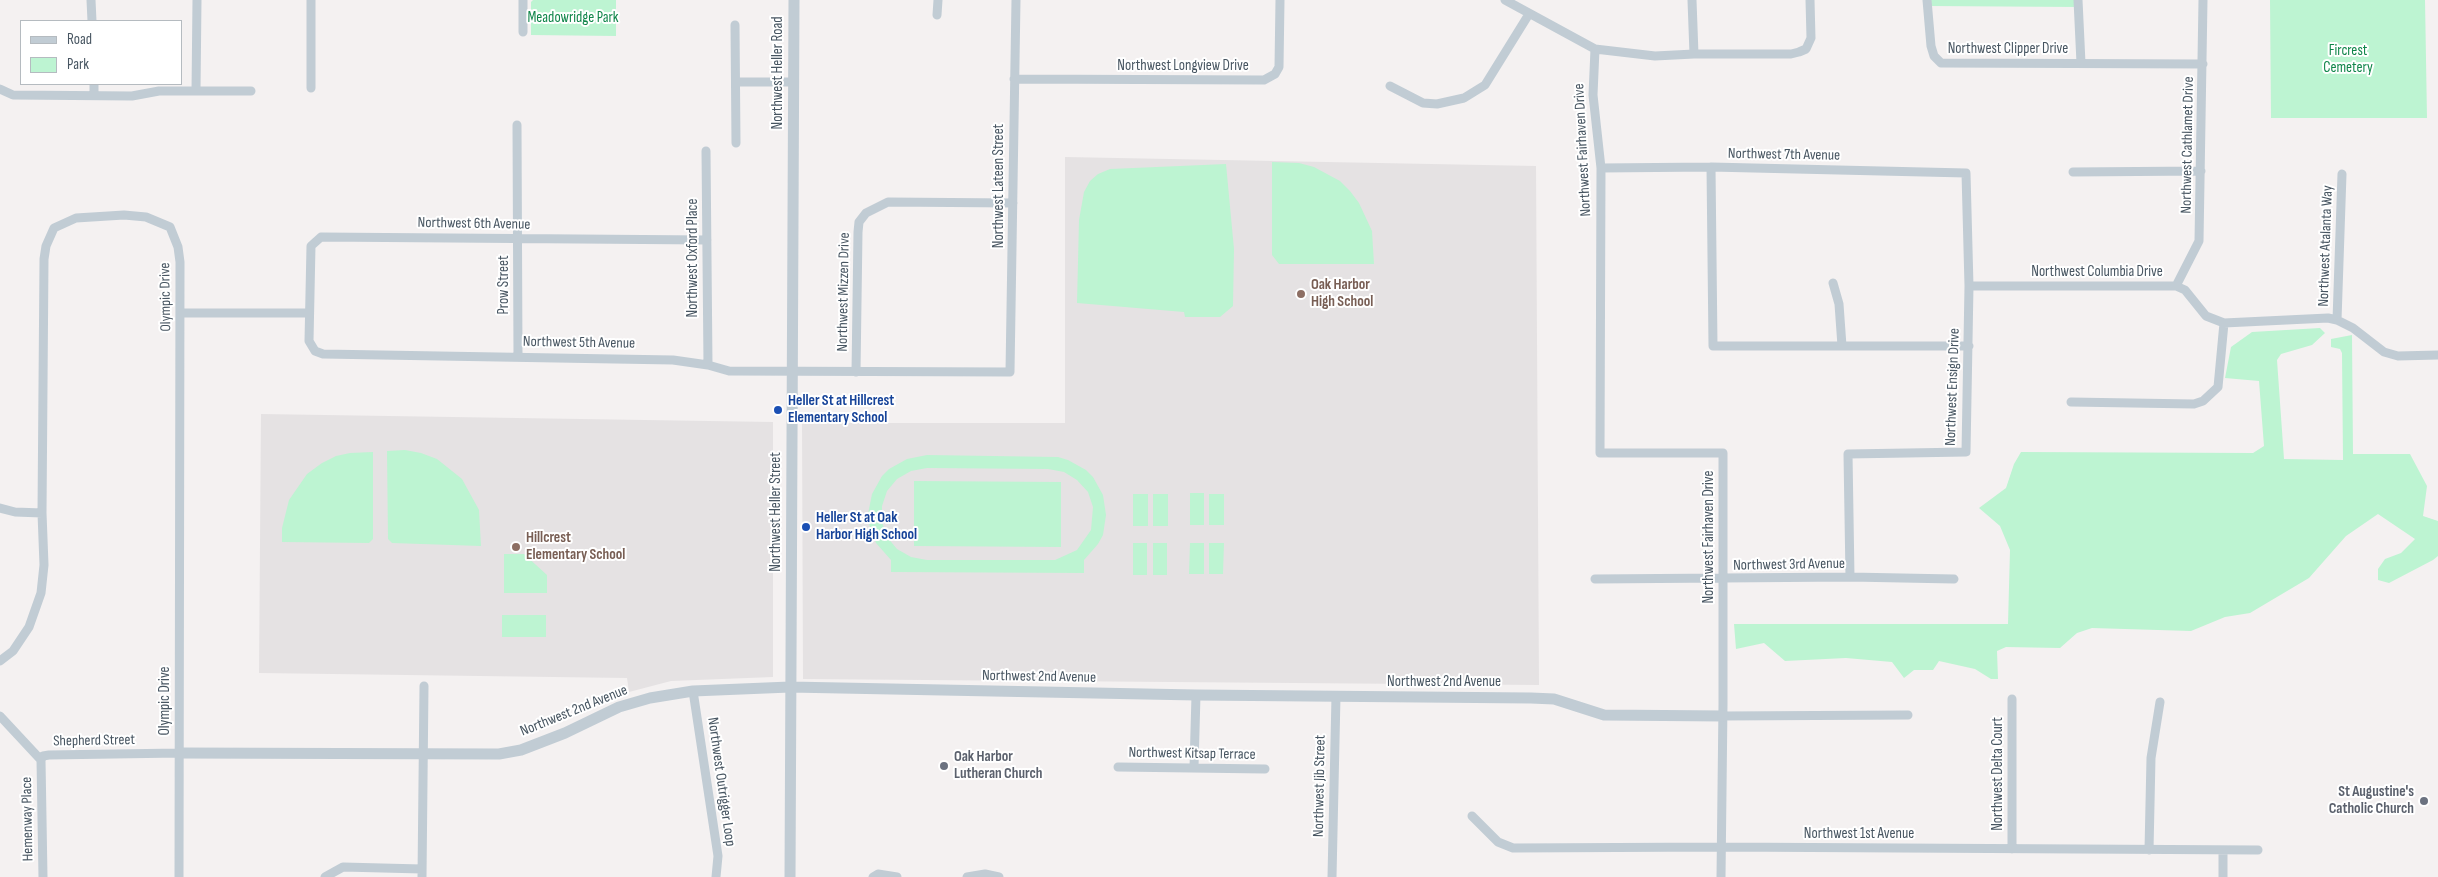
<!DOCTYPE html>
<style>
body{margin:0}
#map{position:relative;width:2438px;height:877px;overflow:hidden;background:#f4f1f1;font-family:"Sofia Sans Condensed",sans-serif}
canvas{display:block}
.legend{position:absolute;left:20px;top:20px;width:162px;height:65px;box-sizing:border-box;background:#fff;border:1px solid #b5bbc0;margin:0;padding:6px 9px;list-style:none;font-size:15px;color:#475561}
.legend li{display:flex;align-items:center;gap:10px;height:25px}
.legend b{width:25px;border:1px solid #b5bbc0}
</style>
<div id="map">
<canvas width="2438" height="877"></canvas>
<ul class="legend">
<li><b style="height:6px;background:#c1ccd4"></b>Road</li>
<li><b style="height:14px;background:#bdf4d2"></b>Park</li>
</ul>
</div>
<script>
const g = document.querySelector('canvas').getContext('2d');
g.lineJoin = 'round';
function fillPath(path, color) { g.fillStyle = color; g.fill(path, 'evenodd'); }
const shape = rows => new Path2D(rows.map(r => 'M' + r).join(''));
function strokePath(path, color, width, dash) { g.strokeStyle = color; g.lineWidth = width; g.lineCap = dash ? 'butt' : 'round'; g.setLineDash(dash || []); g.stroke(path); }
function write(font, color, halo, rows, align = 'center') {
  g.font = font + ' "Sofia Sans Condensed",sans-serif'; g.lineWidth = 4; g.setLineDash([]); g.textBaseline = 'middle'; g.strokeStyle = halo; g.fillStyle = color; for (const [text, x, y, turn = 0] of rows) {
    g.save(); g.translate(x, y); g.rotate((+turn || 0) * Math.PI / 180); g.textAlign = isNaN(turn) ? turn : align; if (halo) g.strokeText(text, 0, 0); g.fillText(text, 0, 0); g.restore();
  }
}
const education = shape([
 [1065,157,1536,166,1539,685,803,679,802,423,1065,423],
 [261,414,773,422,773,677,671,681,629,692,627,678,259,673]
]);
const green = shape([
 [533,0,616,0,616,36,531,35,531,2],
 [1927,0,2078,0,2079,7,1928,6],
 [2270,0,2425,0,2427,118,2271,118],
 [1272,162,1299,163,1314,167,1340,181,1350,191,1359,203,1372,231,1374,264,1279,264,1272,255],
 [1226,164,1234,249,1233,306,1220,317,1185,317,1184,312,1077,303,1079,220,1084,192,1090,181,1098,174,1110,169],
 [2320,328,2325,333,2312,345,2281,354,2277,360,2284,459,2343,460,2342,353,2340,349,2331,347,2331,339,2352,335,2353,454,2410,454,2427,486,2423,516,2438,521,2438,556,2433,560,2389,583,2378,580,2378,569,2385,559,2401,553,2415,539,2378,514,2346,536,2309,578,2250,613,2225,617,2191,631,2092,628,2077,633,2060,648,2006,647,1997,651,1998,679,1991,679,1975,669,1939,661,1933,670,1914,670,1904,678,1892,662,1846,658,1785,661,1764,643,1736,649,1734,624,2008,624,2010,550,2000,526,1979,508,2006,488,2014,464,2021,452,2253,453,2264,446,2259,381,2225,378,2231,347,2252,332],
 [405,450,421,453,437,459,462,479,479,510,481,546,392,543,388,539,387,451],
 [373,452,373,539,369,543,282,542,282,528,289,500,307,474,322,463,336,456,350,453],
 [927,455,1058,457,1068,460,1086,470,1093,477,1103,495,1106,515,1103,535,1098,544,1084,560,1084,573,891,572,891,560,876,543,869,524,868,514,872,494,882,476,889,469,907,459],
 [927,468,1048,469,1064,472,1077,480,1088,492,1093,507,1091,530,1077,550,1055,560,927,560,911,557,897,549,887,537,882,522,882,506,887,491,897,479,911,471],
 [914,481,1061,482,1061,547,914,546],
 [1190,493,1204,493,1204,525,1190,525],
 [1133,494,1148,494,1148,526,1133,526],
 [1153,494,1168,494,1168,526,1153,526],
 [1209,494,1224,494,1224,525,1209,525],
 [1133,543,1147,543,1147,575,1133,575],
 [1153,543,1167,543,1167,575,1153,575],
 [1190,543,1204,543,1204,574,1189,574],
 [1209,543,1224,543,1223,574,1209,574],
 [504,554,524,554,547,575,547,593,504,593],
 [502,615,546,615,546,637,502,637]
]);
const minor = shape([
 [91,0,92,21],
 [523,0,523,32],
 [1505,0,1595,49,1655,56,1694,54,1791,54,1799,52,1806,49,1811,38,1810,0],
 [1692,0,1694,54],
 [1927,0,1931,46,1934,56,1941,63,2203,64],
 [2078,0,2081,63],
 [937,15,938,0],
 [735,25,736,143],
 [1595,49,1593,95,1601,168,1600,453,1723,453,1723,704,1721,877],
 [1014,79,1264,80,1275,74,1279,67,1280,0],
 [736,82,793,82],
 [94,84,94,95],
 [1390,86,1423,103,1437,104,1464,98,1485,85,1529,14],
 [311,88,311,0],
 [0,89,13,95,132,96,159,91,251,91],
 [196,91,197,0],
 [517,125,518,356],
 [706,151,708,365],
 [1711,167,1713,346,1969,346],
 [1601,168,1711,167,1966,173,1969,286,1966,452,1848,454,1850,577],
 [2073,172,2201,171],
 [707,240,321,237,311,246,309,341,315,351,323,354,673,360,708,365,729,371,1010,372,1016,0],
 [1833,283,1839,304,1842,346],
 [1969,286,2176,286,2185,290,2206,316,2224,323,2328,318,2337,320,2353,328,2384,352,2398,356,2438,355],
 [2176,286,2199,241,2203,0],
 [180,313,309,313],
 [2337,320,2342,174],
 [856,372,858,232,859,222,866,213,888,202,1013,203],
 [2071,402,2194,404,2203,401,2218,387,2224,323],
 [0,508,15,512,42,513],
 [1595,579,1850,577,1954,579],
 [0,661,13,651,29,627,41,593,44,565,42,513,44,259,46,246,54,228,76,218,124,215,146,217,170,227,178,247,180,262,179,877],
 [693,691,718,856,716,877],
 [0,716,41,760],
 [1723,716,1908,715],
 [41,760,43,756,49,755,179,753],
 [41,760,43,877],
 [1118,767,1265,769],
 [1194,767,1196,695],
 [1472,816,1498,842,1513,848,1721,847,2258,850],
 [2012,849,2012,699],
 [2149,850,2151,758,2160,702],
 [325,877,343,867,422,869],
 [422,877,424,686],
 [873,877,878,874,897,877],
 [967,877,985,874,999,877],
 [1332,877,1336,696],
 [2223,877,2223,851]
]);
const tertiary = shape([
 [179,753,499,754,521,750,565,733,619,707,650,698,693,691,790,687,1196,695,1531,698,1554,699,1604,715,1723,716],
 [790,877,794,0]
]);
const markers = [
 [1301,294,5,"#8d6e63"],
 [778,410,5,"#1a4fb4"],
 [806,527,5,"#1a4fb4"],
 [516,547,5,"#8d6e63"],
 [944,766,5,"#6b7280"],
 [2424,801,5,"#6b7280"]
];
const parkNames = [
 ["Meadowridge Park",573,18],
 ["Fircrest",2348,51],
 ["Cemetery",2348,68]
];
const streetNames = [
 ["Northwest Clipper Drive",2008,49],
 ["Northwest Longview Drive",1183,66],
 ["Northwest Heller Road",778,73,-90],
 ["Northwest Cathlamet Drive",2188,145,-89],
 ["Northwest Fairhaven Drive",1583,150,-93],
 ["Northwest 7th Avenue",1784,155,1],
 ["Northwest Lateen Street",999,186,-90],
 ["Northwest 6th Avenue",474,224,1],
 ["Northwest Atalanta Way",2326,246,-88],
 ["Northwest Oxford Place",693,258,-90],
 ["Northwest Columbia Drive",2097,272],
 ["Prow Street",504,285,-90],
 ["Northwest Mizzen Drive",844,292,-89],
 ["Olympic Drive",166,297,-91],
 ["Northwest 5th Avenue",579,343,1],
 ["Northwest Ensign Drive",1953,387,-88],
 ["Northwest Heller Street",776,512,-90],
 ["Northwest Fairhaven Drive",1709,537,-90],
 ["Northwest 3rd Avenue",1789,565,-1],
 ["Northwest 2nd Avenue",1039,677,1],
 ["Northwest 2nd Avenue",1444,682],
 ["Olympic Drive",165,701,-90],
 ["Northwest 2nd Avenue",574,711,-22],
 ["Shepherd Street",94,741,-1],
 ["Northwest Kitsap Terrace",1192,754,1],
 ["Northwest Delta Court",1998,774,-90],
 ["Northwest Outrigger Loop",721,782,82],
 ["Northwest Jib Street",1320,786,-89],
 ["Hemenway Place",28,819,-91],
 ["Northwest 1st Avenue",1859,834]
];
const educationNames = [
 ["Oak Harbor",1311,285],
 ["High School",1311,302],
 ["Hillcrest",526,538],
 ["Elementary School",526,555]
];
const transitNames = [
 ["Heller St at Hillcrest",788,401],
 ["Elementary School",788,418],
 ["Heller St at Oak",816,518],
 ["Harbor High School",816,535]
];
const worshipNames = [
 ["Oak Harbor",954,757],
 ["Lutheran Church",954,774],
 ["St Augustine's",2414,792,"right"],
 ["Catholic Church",2414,809,"right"]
];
fillPath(education, '#e5e2e3');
fillPath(green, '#bdf4d2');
strokePath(minor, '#c1ccd4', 9);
strokePath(tertiary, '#c1ccd4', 11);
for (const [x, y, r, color] of markers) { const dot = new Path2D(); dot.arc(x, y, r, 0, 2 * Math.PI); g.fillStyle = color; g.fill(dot); strokePath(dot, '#fff', 2); }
write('15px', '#0f8549', '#fff', parkNames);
write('15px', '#475561', '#fff', streetNames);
write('bold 15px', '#785e54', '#fff', educationNames, 'left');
write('bold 15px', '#164399', '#fff', transitNames, 'left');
write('bold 15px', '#5b616d', '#fff', worshipNames, 'left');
</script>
